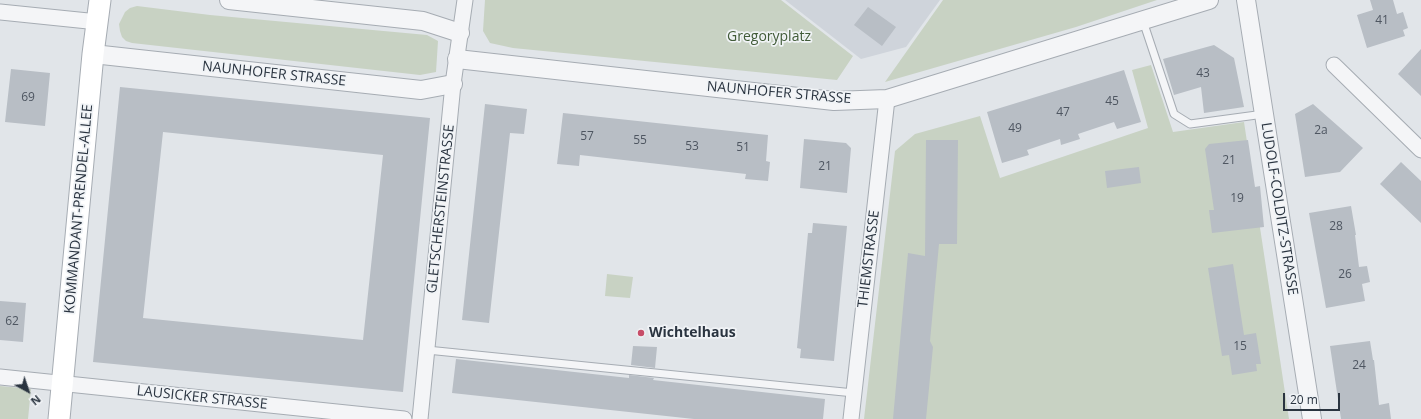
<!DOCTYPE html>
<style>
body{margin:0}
#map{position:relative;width:1421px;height:419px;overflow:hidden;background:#e1e5e9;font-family:"Open Sans",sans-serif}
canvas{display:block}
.north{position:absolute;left:8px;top:371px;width:40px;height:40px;-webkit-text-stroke:3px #f0f3f6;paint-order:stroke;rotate:140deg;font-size:11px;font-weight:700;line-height:16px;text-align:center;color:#2a3440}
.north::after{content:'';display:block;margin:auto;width:14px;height:18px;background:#2a3440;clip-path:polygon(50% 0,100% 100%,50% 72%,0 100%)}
.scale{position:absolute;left:1283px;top:393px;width:57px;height:18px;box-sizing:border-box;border:2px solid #2a3440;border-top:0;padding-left:5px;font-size:12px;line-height:14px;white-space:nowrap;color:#2a3440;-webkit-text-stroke:3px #f0f3f6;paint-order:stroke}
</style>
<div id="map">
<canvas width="1421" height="419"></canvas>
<div class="north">N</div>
<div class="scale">20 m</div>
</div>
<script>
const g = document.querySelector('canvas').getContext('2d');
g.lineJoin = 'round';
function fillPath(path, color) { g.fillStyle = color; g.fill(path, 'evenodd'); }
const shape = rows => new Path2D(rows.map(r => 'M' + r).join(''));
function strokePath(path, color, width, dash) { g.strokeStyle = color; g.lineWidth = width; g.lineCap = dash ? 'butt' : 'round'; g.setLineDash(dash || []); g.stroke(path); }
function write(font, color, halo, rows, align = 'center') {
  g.font = font + ' "Open Sans",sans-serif'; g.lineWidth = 3.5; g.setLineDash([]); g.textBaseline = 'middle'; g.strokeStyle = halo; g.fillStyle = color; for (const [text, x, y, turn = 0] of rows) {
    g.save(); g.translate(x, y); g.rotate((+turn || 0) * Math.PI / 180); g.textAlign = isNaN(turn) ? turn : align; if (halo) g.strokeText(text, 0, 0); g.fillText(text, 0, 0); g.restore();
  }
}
const built = shape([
 [785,0,940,0,906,47,861,59]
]);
const green = shape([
 [485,0,781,0,853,56,837,80,513,48,490,43,483,31],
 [943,0,1157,0,1076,27,885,82],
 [137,6,210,15,427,35,438,41,436,72,420,75,132,43,126,41,122,37,120,31,119,24,125,12,130,8],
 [1151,65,1173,132,1244,122,1289,419,864,419,895,151,915,134,980,116,1000,178,1148,128,1132,70],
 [607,274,633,277,630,298,605,296],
 [0,386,31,389,28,419,0,419]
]);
const building = shape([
 [1370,0,1393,0,1397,14,1403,12,1408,28,1403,30,1405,36,1367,48,1357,15,1373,10],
 [868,7,896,27,882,46,854,25],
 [1214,45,1234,58,1244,107,1204,113,1201,87,1174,95,1163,59],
 [1421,49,1421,96,1398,74],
 [11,69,50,73,45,126,5,122],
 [1124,70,1141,122,1117,129,1114,122,1078,134,1080,139,1061,145,1060,139,1027,150,1029,155,1002,163,987,112],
 [120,87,430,118,403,392,93,362],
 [163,132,383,155,363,340,143,318],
 [485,104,527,109,524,134,510,133,489,323,462,320],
 [1313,104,1363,148,1340,172,1305,177,1295,114],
 [563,113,768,135,766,161,770,162,768,181,745,179,746,174,580,155,579,166,557,164],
 [804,139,846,143,851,148,847,193,800,188],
 [926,140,958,140,957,244,939,244,930,341,933,347,926,419,893,419,908,253,925,256],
 [1248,140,1255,187,1260,186,1264,227,1212,233,1209,210,1214,210,1205,149,1209,144],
 [1401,162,1421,181,1421,223,1380,184],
 [1139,167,1141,183,1107,188,1105,171],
 [1351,206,1356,235,1355,235,1359,267,1367,266,1370,282,1362,284,1365,301,1326,308,1309,213],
 [813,223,847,226,834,361,800,358,801,349,797,348,808,233,812,233],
 [1233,264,1244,335,1256,333,1261,364,1256,364,1257,371,1232,375,1229,355,1222,356,1208,268],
 [0,301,26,303,23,342,0,340],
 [1370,341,1373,360,1374,360,1379,405,1389,403,1391,419,1341,419,1330,346],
 [633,346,657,347,655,368,631,365],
 [456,359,629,378,629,375,654,378,653,380,825,399,823,419,694,419,452,393]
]);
const service = shape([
 [1143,21,1174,114,1190,124,1264,114],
 [427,350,854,393]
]);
const minor = shape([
 [0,12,98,22],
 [1334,65,1421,150],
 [0,377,404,419],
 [420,419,453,84,465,0],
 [851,419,887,99]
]);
const tertiary = shape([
 [229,0,423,21,460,33],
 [1246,0,1312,419],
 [93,54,421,90,453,84],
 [457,59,834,101,887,99,1209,0]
]);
const secondary = shape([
 [59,419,93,54,100,0]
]);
const markers = [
 [641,333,4,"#c74d68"]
];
const numberNames = [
 ["41",1382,21],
 ["43",1203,74],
 ["69",28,98],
 ["45",1112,102],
 ["47",1063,113],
 ["49",1015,129],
 ["2a",1321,131],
 ["57",587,137],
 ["55",640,141],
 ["53",692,147],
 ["51",743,148],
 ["21",1229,161],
 ["21",825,167],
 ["19",1237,199],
 ["28",1336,227],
 ["26",1345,275],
 ["62",12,322],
 ["15",1240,347],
 ["24",1359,366]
];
const parkNames = [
 ["Gregoryplatz",769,37]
];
const streetNames = [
 ["NAUNHOFER STRASSE",274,74,6],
 ["NAUNHOFER STRASSE",779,93,5],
 ["KOMMANDANT-PRENDEL-ALLEE",79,209,-85],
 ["GLETSCHERSTEINSTRASSE",441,209,-84],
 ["LUDOLF-COLDITZ-STRASSE",1279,209,81],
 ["THIEMSTRASSE",869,259,-83],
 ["LAUSICKER STRASSE",202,398,6]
];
const poiNames = [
 ["Wichtelhaus",649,333]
];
fillPath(built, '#cfd4db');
fillPath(green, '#c8d2c3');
fillPath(building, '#b8bec5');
strokePath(service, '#a6acb3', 9);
strokePath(minor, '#a6acb3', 17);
strokePath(tertiary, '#a6acb3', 20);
strokePath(secondary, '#a6acb3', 23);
strokePath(service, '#f4f5f7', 7);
strokePath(minor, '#f4f5f7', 15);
strokePath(tertiary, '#f4f5f7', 18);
strokePath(secondary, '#fff', 21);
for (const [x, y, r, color] of markers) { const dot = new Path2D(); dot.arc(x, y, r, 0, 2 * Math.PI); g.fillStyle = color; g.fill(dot); strokePath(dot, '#f0f3f6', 1.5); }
write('12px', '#4e5661', null, numberNames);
write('14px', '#415b38', '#f0f3f6', parkNames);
write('14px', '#2a3440', '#f0f3f6', streetNames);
write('bold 14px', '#2a3440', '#f0f3f6', poiNames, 'left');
</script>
